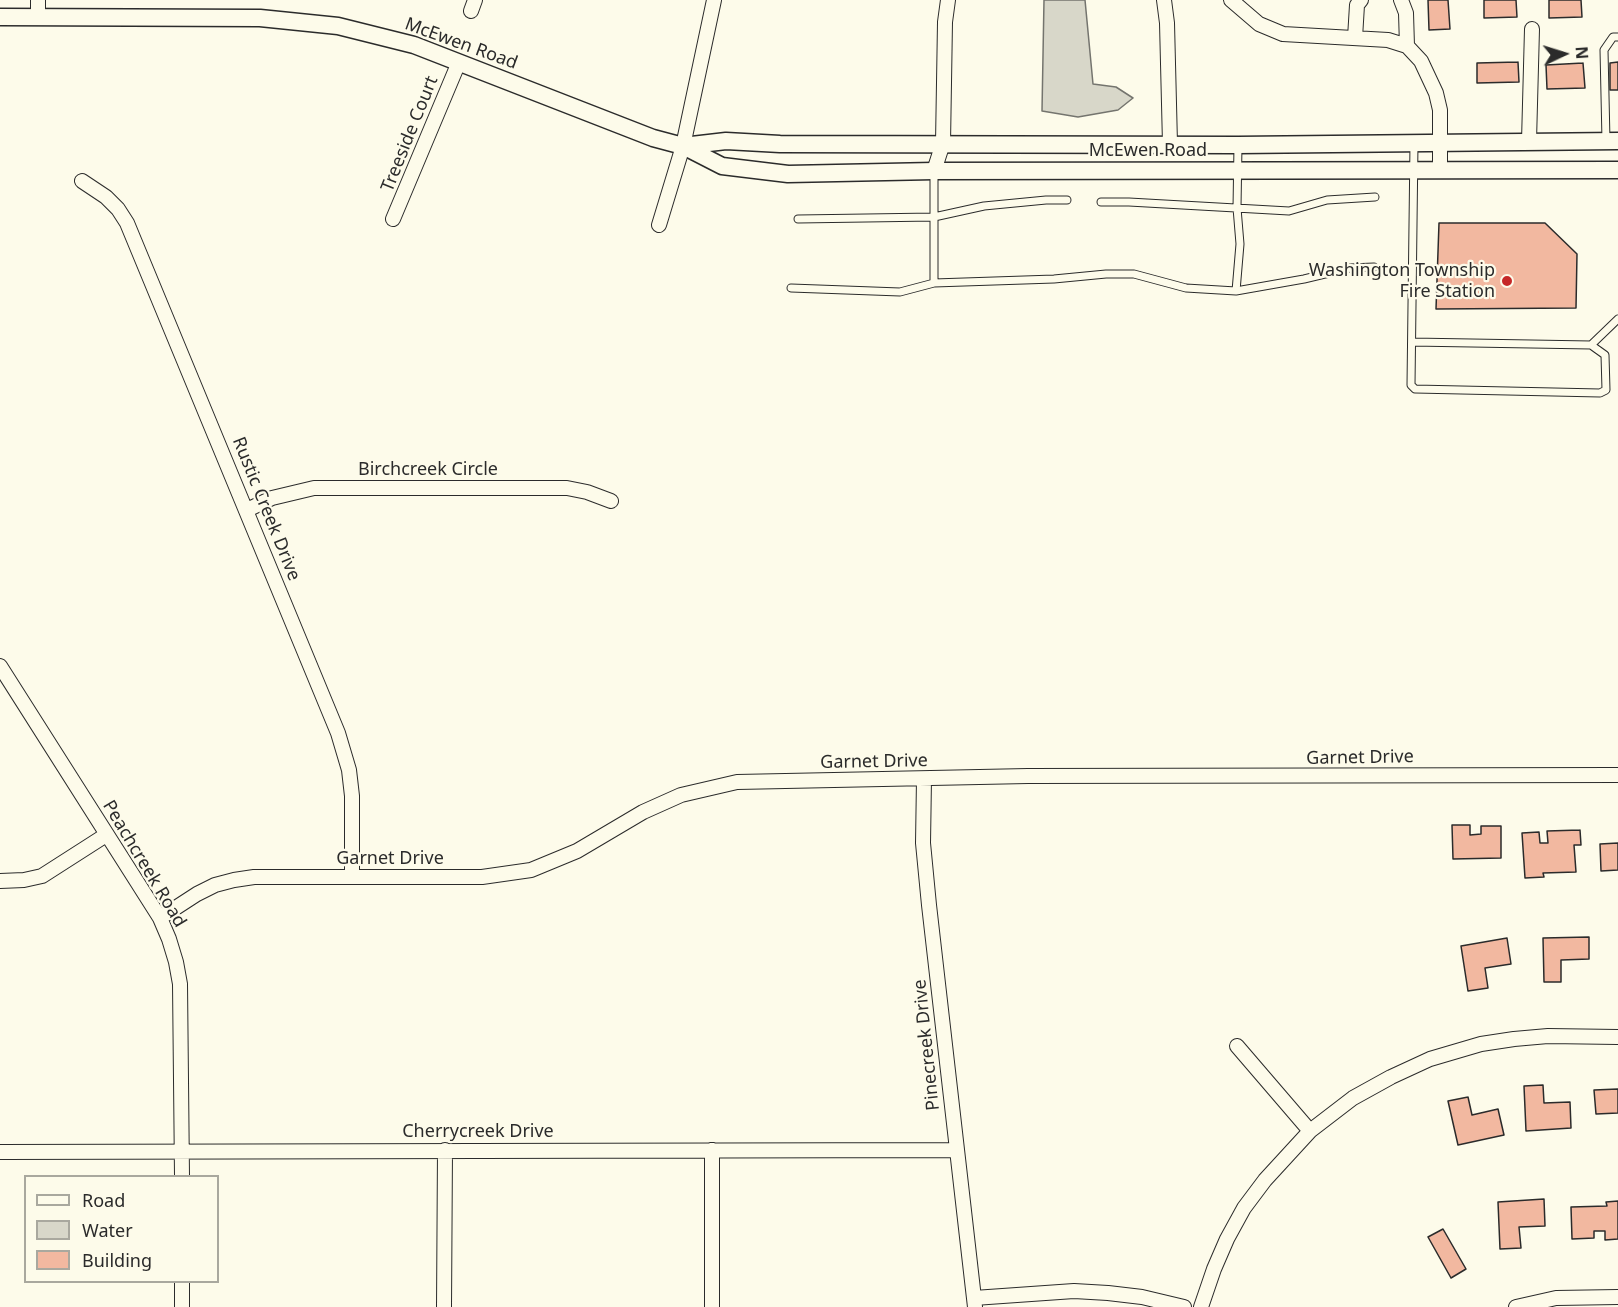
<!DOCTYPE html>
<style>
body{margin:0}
#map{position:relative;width:1618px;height:1307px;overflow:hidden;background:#fdfbea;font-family:"Noto Sans",sans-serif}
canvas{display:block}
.legend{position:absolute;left:24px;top:1175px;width:195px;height:108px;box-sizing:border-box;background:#fdfbea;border:2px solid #a9a89e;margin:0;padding:8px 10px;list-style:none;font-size:18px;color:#2b2b2b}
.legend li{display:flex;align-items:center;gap:12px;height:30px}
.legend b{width:30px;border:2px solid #a9a89e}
.north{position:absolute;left:1534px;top:24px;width:60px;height:60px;-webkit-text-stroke:4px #fdfbea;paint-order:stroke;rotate:86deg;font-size:16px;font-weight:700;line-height:24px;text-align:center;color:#2b2b2b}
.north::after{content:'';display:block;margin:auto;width:21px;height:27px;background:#2b2b2b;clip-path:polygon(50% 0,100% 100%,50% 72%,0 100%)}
</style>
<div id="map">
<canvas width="1618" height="1307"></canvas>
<ul class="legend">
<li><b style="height:8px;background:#fdfbea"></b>Road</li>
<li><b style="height:16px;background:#d8d7c9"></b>Water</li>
<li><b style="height:16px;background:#f2b8a0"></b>Building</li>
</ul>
<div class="north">N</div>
</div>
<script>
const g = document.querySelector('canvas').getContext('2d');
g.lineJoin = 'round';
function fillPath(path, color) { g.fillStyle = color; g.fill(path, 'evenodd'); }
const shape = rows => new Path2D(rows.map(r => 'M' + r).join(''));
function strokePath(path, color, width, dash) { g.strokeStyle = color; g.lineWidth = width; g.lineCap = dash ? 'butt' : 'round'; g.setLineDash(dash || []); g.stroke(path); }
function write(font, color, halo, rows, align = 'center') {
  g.font = font + ' "Noto Sans",sans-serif'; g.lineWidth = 4.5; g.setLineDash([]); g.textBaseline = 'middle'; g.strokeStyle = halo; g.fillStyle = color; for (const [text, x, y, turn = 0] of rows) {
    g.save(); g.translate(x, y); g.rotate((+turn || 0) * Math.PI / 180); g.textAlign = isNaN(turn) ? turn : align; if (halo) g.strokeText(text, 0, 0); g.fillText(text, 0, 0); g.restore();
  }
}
const water = shape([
 [1044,0,1085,0,1093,84,1116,87,1133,98,1118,110,1078,117,1042,111,1044,0]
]);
const building = shape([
 [1428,0,1448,0,1450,29,1429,30,1428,0],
 [1484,0,1516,0,1517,17,1484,18,1484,0],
 [1549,0,1581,0,1582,17,1549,18,1549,0],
 [1518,62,1519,82,1477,83,1477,63,1518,62],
 [1618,62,1618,90,1610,90,1610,63,1618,62],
 [1583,63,1585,88,1547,89,1546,65,1583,63],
 [1439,223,1545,223,1577,254,1576,308,1436,309,1439,223],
 [1452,825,1470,825,1470,835,1481,834,1481,826,1501,826,1501,858,1453,859,1452,825],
 [1580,830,1581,845,1574,845,1576,872,1543,873,1544,877,1525,878,1522,833,1539,832,1540,843,1548,843,1547,831,1580,830],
 [1618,843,1618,870,1601,871,1600,844,1618,843],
 [1589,937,1589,959,1561,960,1561,982,1544,982,1543,938,1589,937],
 [1507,938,1511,964,1485,968,1488,988,1468,991,1461,946,1507,938],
 [1543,1085,1544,1103,1570,1102,1571,1128,1526,1131,1524,1086,1543,1085],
 [1618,1089,1618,1113,1596,1114,1594,1090,1618,1089],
 [1468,1097,1472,1115,1498,1109,1504,1135,1458,1145,1448,1101,1468,1097],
 [1544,1199,1545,1226,1519,1227,1521,1248,1500,1249,1498,1202,1544,1199],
 [1618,1201,1618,1239,1605,1240,1605,1231,1594,1231,1594,1238,1572,1239,1571,1207,1607,1206,1606,1202,1618,1201],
 [1443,1229,1466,1269,1451,1278,1428,1237,1443,1229]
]);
const service = shape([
 [1606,141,1604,50,1613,37,1618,37],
 [1414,144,1411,385,1415,389,1600,393,1606,390,1605,355,1591,345],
 [934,171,934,283],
 [1101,202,1129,202,1289,211,1327,200,1375,197],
 [798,219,934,217,984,206,1046,200,1067,200],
 [791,288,900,292,934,283,1054,279,1106,274,1134,274,1186,288,1236,291,1304,279,1350,268,1374,267],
 [1236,291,1240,244,1237,208,1238,145],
 [1412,342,1591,345,1618,319]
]);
const minor = shape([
 [1164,0,1167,23,1170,144],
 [1231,0,1259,24,1283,34,1388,40,1407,46,1421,61,1436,93,1440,110,1440,170],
 [1401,0,1406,13,1407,46],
 [471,11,475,0],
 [38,17,38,0],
 [1355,38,1357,5,1361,0],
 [1529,141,1532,29],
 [934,171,943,143,945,22,948,0],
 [82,181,106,197,118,209,127,223,338,733,349,770,352,796,352,877],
 [393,219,459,62],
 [659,225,683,146,714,0],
 [247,510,272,498,314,488,567,488,587,492,611,501],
 [0,666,160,918,169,939,176,962,180,984,182,1176],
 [924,779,923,843,929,905,975,1307],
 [0,881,24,880,42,876,106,835],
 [160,918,197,894,215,885,234,880,254,877,482,877,531,870,577,851,643,812,681,795,737,782,1028,776,1618,775],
 [1237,1046,1310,1131],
 [0,1152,956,1150],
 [974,1298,1074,1291,1108,1293,1142,1297,1184,1307],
 [182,1307,182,1282],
 [444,1307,445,1150],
 [712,1307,712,1150],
 [1201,1307,1214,1269,1227,1239,1244,1208,1265,1180,1310,1131,1353,1098,1391,1077,1430,1059,1481,1044,1514,1039,1548,1036,1618,1037],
 [1516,1307,1556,1298,1618,1297]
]);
const tertiary = shape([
 [0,17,260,18,338,26,414,45,653,138,683,146,722,166,788,174,934,171,1618,170],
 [683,146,726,141,780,144,1238,145,1618,141]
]);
const markers = [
 [1507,281,6,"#c62828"]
];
const streetNames = [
 ["McEwen Road",461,44,20],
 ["Treeside Court",410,134,-68],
 ["McEwen Road",1148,151],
 ["Birchcreek Circle",428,470],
 ["Rustic Creek Drive",266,509,68],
 ["Garnet Drive",1360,758,-1],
 ["Garnet Drive",874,762,-1],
 ["Garnet Drive",390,859],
 ["Peachcreek Road",144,864,59],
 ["Pinecreek Drive",927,1045,-96],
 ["Cherrycreek Drive",478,1132]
];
const poiNames = [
 ["Washington Township",1495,271],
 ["Fire Station",1495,292]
];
fillPath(water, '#d8d7c9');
strokePath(water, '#74746e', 1.5);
fillPath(building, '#f2b8a0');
strokePath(building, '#2b2b2b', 1.5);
strokePath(service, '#2b2b2b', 9);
strokePath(minor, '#2b2b2b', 16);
strokePath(tertiary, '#2b2b2b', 19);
strokePath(service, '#fdfbea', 7);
strokePath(minor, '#fdfbea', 14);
strokePath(tertiary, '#fdfbea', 16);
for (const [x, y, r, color] of markers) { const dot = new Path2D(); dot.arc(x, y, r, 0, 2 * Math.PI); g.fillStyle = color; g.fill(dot); strokePath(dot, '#fdfbea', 2); }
write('18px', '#2b2b2b', '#fdfbea', streetNames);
write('18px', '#2b2b2b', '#fdfbea', poiNames, 'right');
</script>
